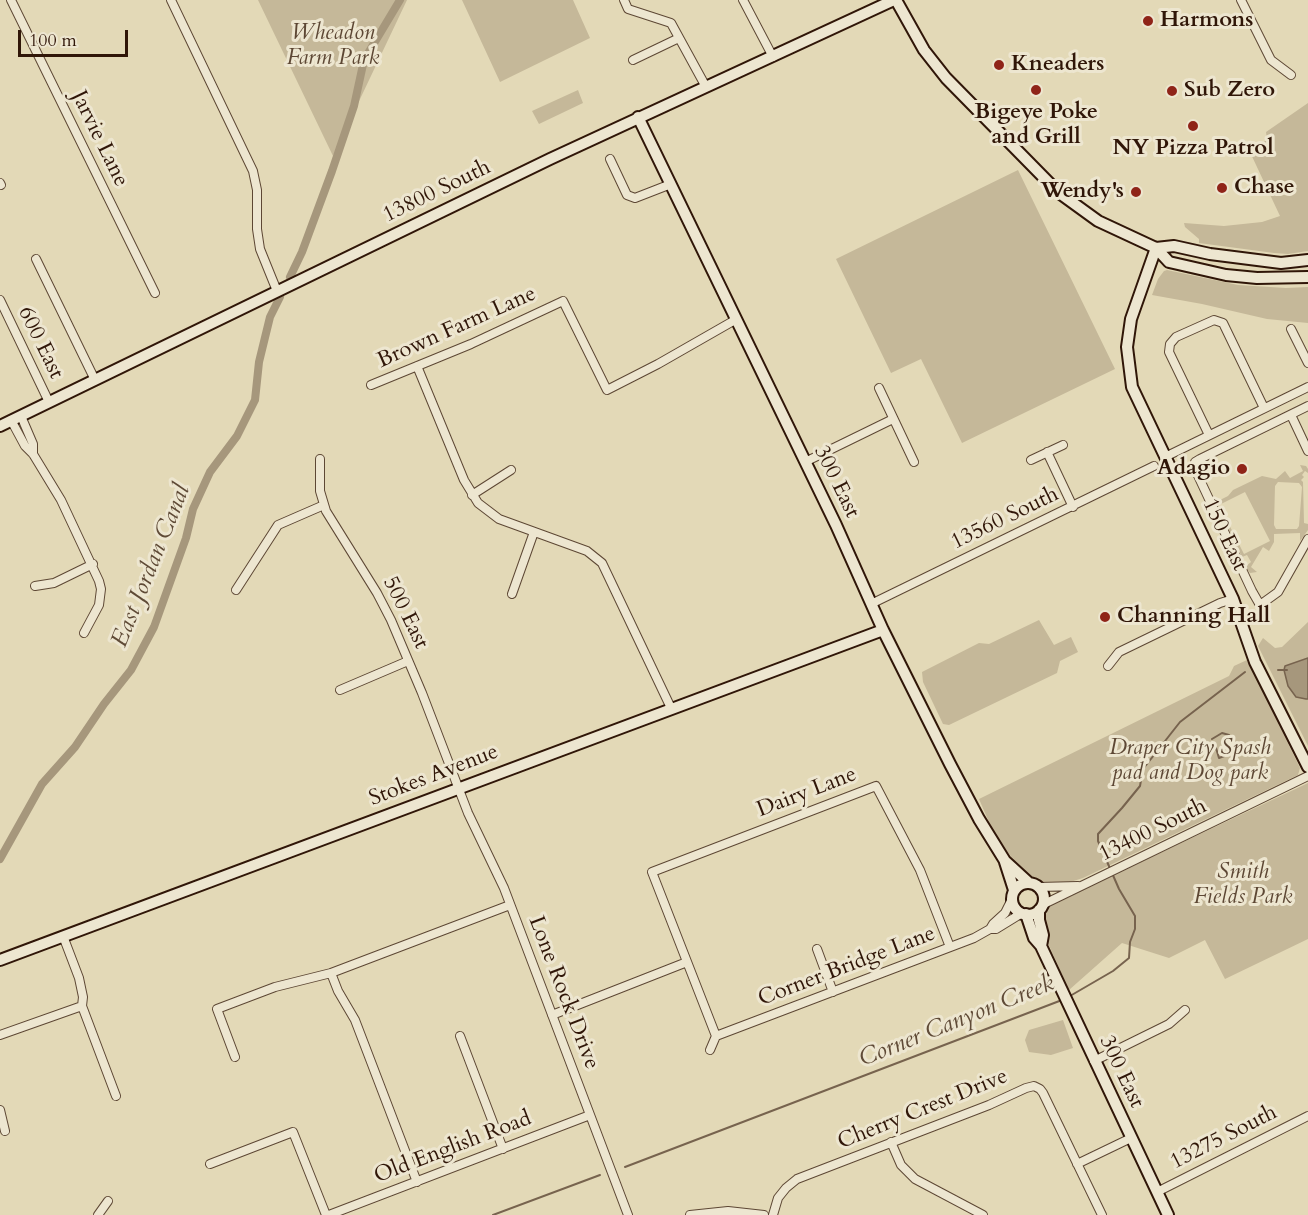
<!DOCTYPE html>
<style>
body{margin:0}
#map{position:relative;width:1308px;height:1215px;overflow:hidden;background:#e3d9b7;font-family:Cardo,serif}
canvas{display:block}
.scale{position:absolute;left:18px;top:30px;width:110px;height:27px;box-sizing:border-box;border:3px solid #301608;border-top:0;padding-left:8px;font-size:18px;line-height:21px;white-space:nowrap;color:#301608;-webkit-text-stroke:4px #ede6d0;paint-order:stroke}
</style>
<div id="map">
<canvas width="1308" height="1215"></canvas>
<div class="scale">100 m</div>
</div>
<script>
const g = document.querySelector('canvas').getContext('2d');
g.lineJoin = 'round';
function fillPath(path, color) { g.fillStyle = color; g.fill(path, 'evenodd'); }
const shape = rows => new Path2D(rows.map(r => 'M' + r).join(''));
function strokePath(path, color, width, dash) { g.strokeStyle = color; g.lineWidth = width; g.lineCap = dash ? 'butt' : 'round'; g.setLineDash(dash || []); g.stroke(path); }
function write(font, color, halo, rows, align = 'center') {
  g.font = font + ' Cardo,serif'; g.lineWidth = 6; g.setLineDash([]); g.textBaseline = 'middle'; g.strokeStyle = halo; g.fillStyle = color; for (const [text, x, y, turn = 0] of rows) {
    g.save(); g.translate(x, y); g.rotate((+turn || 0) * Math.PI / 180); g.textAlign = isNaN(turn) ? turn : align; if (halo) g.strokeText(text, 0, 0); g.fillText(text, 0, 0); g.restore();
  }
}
const green = shape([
 [258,0,407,0,333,156],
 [462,0,573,0,590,38,500,82],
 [578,90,583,103,539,124,532,111],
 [1308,103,1308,251,1288,254,1274,253,1199,243,1199,239,1185,227,1184,223,1224,226,1262,222,1280,216,1249,150,1267,140,1266,132],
 [1018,170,1115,369,962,443,921,359,891,373,836,259],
 [1167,270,1238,285,1286,288,1308,287,1308,323,1267,319,1202,304,1152,295,1158,279,1164,271],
 [1300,465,1306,466,1308,469,1308,473,1305,471,1302,475,1304,477,1301,480,1303,482,1304,523,1308,524,1308,530,1300,541,1300,533,1274,534,1274,542,1269,551,1263,547,1251,567,1257,572,1250,573,1245,567,1251,562,1247,555,1242,557,1216,502,1228,496,1233,490,1262,476,1276,479,1285,471,1290,478,1303,471],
 [1278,482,1299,483,1302,487,1299,526,1297,529,1276,529,1274,525,1275,486],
 [1245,492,1270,541,1244,554,1219,505],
 [1039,620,1054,645,1071,637,1078,652,1060,661,1057,673,949,725,943,724,923,682,922,672,979,643,989,644],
 [1308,622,1308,746,1258,646,1263,638,1275,648,1282,647],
 [1247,660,1300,768,1298,775,1083,878,1067,883,1047,884,1020,870,992,829,979,799,1229,676,1234,666],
 [1308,783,1308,939,1225,979,1205,940,1169,958,1122,943,1069,990,1046,939,1043,913,1049,906,1057,900,1071,895],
 [1063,1020,1073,1048,1051,1055,1029,1052,1025,1040,1029,1030]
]);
const water = shape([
 [1308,658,1308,699,1306,699,1296,697,1288,686,1284,670,1285,666,1308,658]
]);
const stream = shape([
 [1278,670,1287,670],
 [1212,739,1222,733,1229,735,1231,747,1237,750],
 [1232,740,1234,741,1236,750],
 [1211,743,1216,748,1219,758,1227,755,1229,751,1233,750],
 [1070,996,1113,971,1129,958,1130,942,1135,929,1135,916,1119,889,1098,841,1098,834,1122,808,1140,786,1143,769,1180,722,1245,672],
 [625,1167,1062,1000],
 [493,1215,600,1175]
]);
const canal = shape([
 [290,277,302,252,332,171,354,106,364,60,400,0],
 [0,859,42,784,75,747,104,704,131,670,154,627,186,538,193,509,210,472,237,436,255,400,259,362,270,317,280,297]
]);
const street = shape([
 [11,0,155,293],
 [171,0,253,171,257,190,257,229,260,249,277,291],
 [624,0,628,9,671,23,706,87],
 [743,0,773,57],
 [1241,0,1271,60,1291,75],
 [633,60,679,38],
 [610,159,627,195,635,198,671,184],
 [0,183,1,185],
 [36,259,95,380],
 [0,300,49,402],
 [1291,329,1308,363],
 [417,366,464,480,478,503,499,519,587,551,602,563,671,708],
 [371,385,471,344,563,301,607,390,658,364,735,320],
 [879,388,914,462],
 [1308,406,1200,459,1195,462,1194,467,1252,591,1260,605,1278,592,1308,539],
 [1291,415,1308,451],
 [21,416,33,444,33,454],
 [11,420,25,446,33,454,61,500,99,581,101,589,99,605,84,633],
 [1209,435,1169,352,1170,344,1176,337,1214,320,1223,323,1264,408],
 [1047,452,1073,507],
 [1165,457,1308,387],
 [320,459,320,491,326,511,377,593,391,620,422,693,468,813,504,888,628,1215],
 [1031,460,1063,445],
 [805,462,893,419],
 [472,495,511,470],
 [35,586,54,583,93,564],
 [236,590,278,525,324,505],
 [512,594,534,532],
 [871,604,1154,466],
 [1108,666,1119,652,1220,603,1233,599],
 [340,690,408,661],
 [1039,887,1078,886],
 [1042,905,1308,776],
 [990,929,993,924,1005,913,1012,899],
 [63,936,79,978,83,997,82,1006],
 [817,949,833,992],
 [331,973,338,991,355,1020,417,1182],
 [82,1006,116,1096],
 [552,1015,687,962],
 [0,1035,82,1006],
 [460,1036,503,1149],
 [716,1036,652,872,876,786,920,870,950,947],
 [710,1050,716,1036,974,938,990,929,996,929,1022,913],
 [235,1057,217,1009,275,987,331,973,510,905],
 [1094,1061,1169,1024,1185,1010],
 [0,1110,5,1131],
 [891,1142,901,1165,915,1179,983,1215],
 [210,1164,293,1132,326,1215],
 [1077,1164,1131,1138],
 [1157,1192,1308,1116],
 [98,1215,108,1201],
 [329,1215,590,1115],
 [690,1215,728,1211,764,1215],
 [773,1215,778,1198,786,1188,797,1179,989,1105,1026,1088,1034,1086,1040,1089,1043,1093,1102,1215]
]);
const secondary = shape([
 [896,0,924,50,946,78,1058,192,1098,221,1156,248,1169,262,1226,275,1257,278,1308,277],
 [638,117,836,525,883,630,950,764,979,819,1005,861,1029,883],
 [1156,248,1131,319,1127,347,1132,387,1233,599,1255,662,1308,767],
 [1156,248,1174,246,1210,254,1281,263,1308,260],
 [0,426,550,159,894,0],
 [1005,862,1014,890],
 '1012 899a16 16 0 1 1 32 0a16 16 0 1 1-32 0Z',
 [1039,910,1039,920,1043,935,1041,946],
 [1026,914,1034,938,1041,946,1168,1215],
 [0,960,883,630]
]);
const markers = [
 [1148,21,6,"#8f2418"],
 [999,65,6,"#8f2418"],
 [1036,90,6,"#8f2418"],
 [1172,91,6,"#8f2418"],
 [1193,126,6,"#8f2418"],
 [1222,188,6,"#8f2418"],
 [1136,192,6,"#8f2418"],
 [1242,469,6,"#8f2418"],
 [1105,617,6,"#8f2418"]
];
const poiNames = [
 ["Harmons",1160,21],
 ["Kneaders",1011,65],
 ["Sub Zero",1184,91],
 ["Bigeye Poke",1036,113,"center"],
 ["and Grill",1036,138,"center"],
 ["NY Pizza Patrol",1193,149,"center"],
 ["Chase",1234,188],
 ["Wendy's",1124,192,"right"],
 ["Adagio",1230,469,"right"],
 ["Channing Hall",1117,617]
];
const parkNames = [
 ["Wheadon",333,34],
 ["Farm Park",333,59],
 ["Draper City Spash",1190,749],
 ["pad and Dog park",1190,774],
 ["Smith",1243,873],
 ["Fields Park",1243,898]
];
const streetNames = [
 ["Jarvie Lane",99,139,64],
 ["13800 South",437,192,-26],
 ["Brown Farm Lane",457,328,-24],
 ["600 East",40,343,64],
 ["300 East",836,482,64],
 ["13560 South",1005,519,-26],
 ["150 East",1224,535,65],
 ["500 East",405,613,64],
 ["Stokes Avenue",434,776,-21],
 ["Dairy Lane",807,793,-21],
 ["13400 South",1153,831,-26],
 ["Corner Bridge Lane",847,967,-21],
 ["Lone Rock Drive",563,993,69],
 ["300 East",1121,1072,65],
 ["Cherry Crest Drive",923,1110,-22],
 ["13275 South",1224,1138,-27],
 ["Old English Road",453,1148,-21]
];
const waterNames = [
 ["East Jordan Canal",152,566,-68],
 ["Corner Canyon Creek",957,1022,-22]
];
fillPath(green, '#c5b899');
fillPath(water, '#a6977c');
strokePath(water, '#77634e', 1.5);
strokePath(stream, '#77634e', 2);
strokePath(canal, '#a6977c', 8);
strokePath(street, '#5d4734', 10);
strokePath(secondary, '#301608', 14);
strokePath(street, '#ede6d0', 8);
strokePath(secondary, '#ede6d0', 10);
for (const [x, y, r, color] of markers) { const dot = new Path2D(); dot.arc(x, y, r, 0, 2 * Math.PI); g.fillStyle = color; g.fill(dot); strokePath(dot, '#ede6d0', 2); }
write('bold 22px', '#301608', '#ede6d0', poiNames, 'left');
write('italic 22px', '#5d4734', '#ede6d0', parkNames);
write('22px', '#301608', '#ede6d0', streetNames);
write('italic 24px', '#5f4a36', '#ede6d0', waterNames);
</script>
